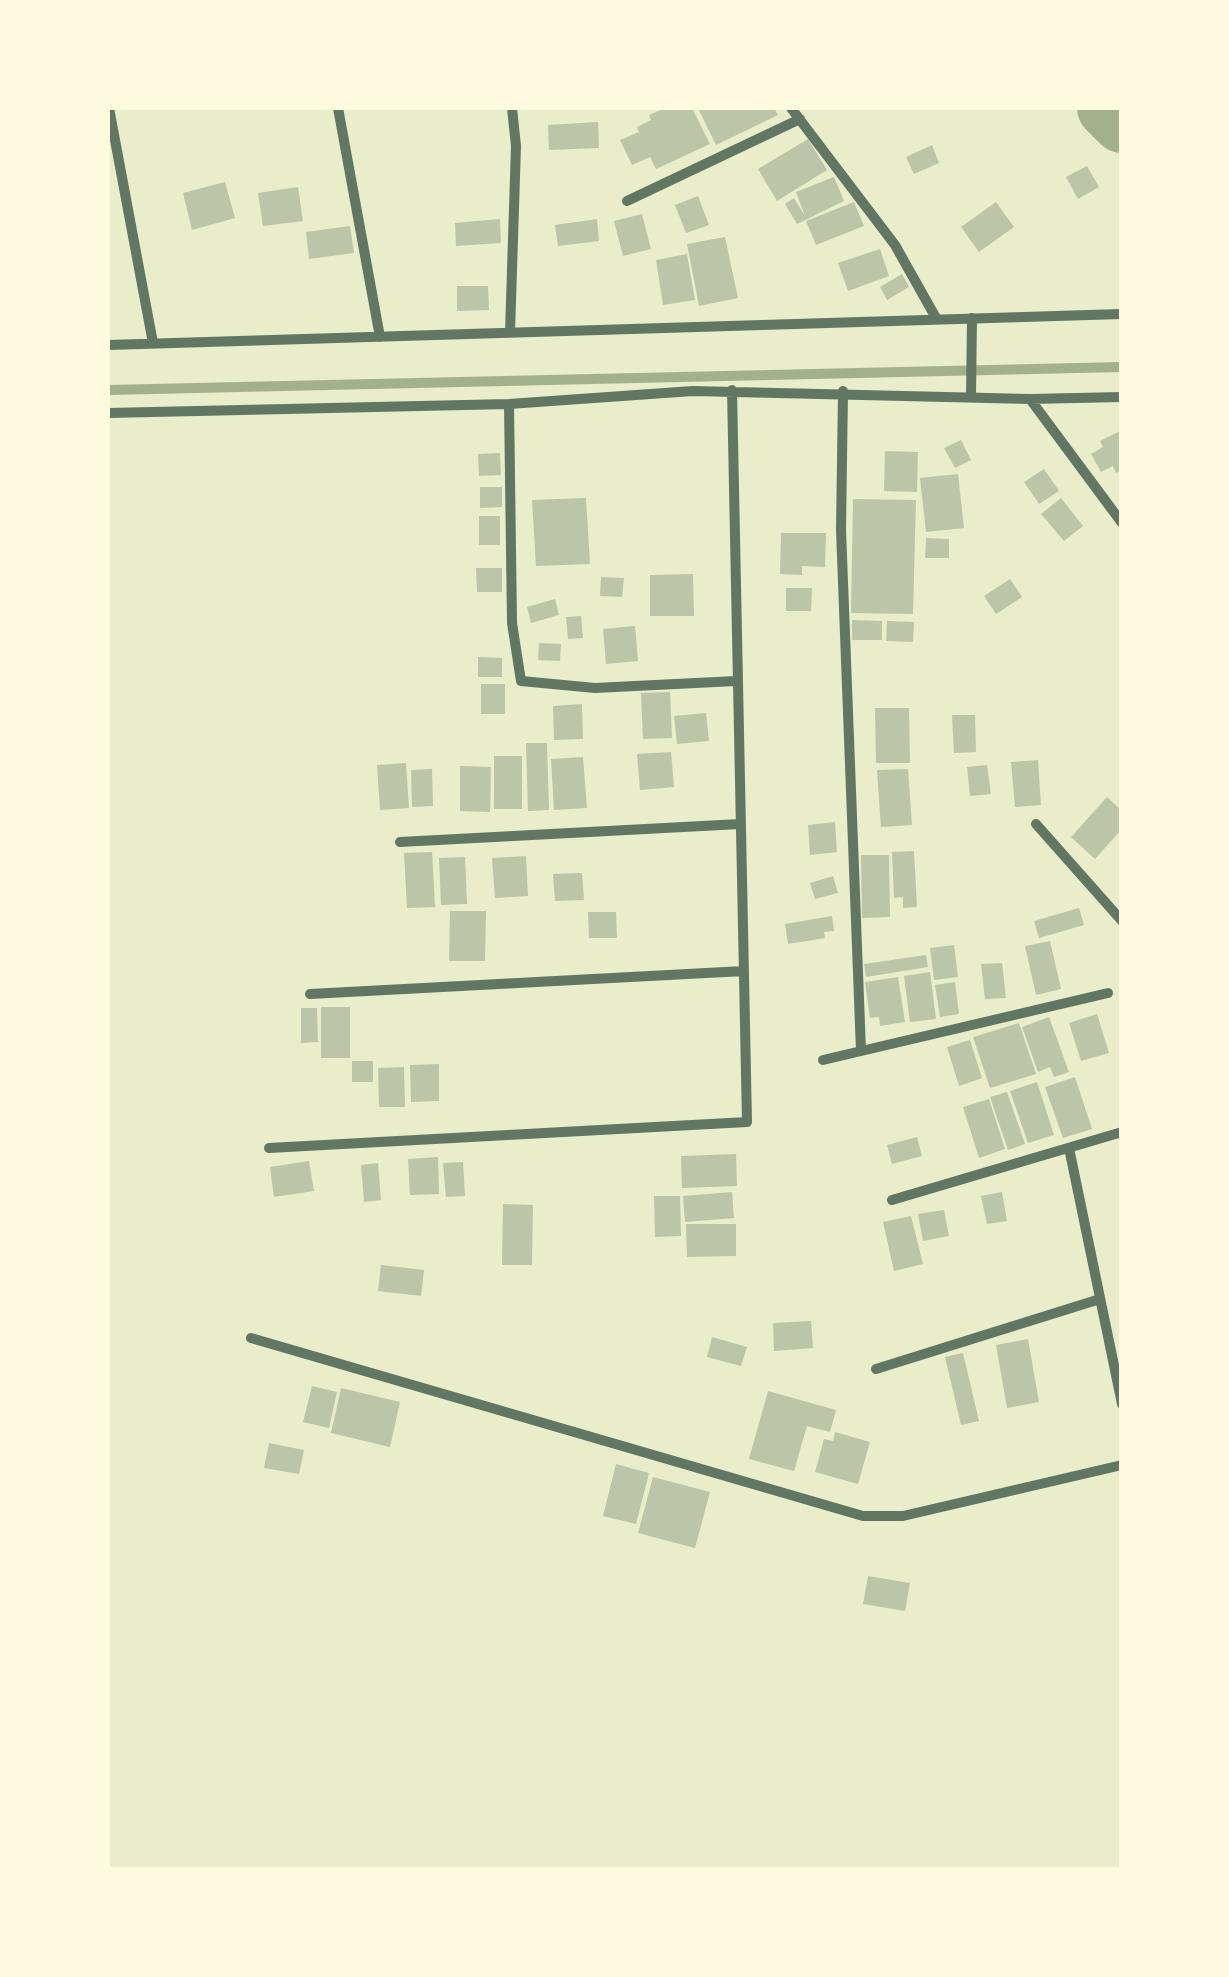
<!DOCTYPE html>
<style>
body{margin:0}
#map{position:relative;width:1229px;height:1977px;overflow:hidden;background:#e9edc9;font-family:Merriweather,serif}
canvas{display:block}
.frame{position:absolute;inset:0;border:110px solid #fefae0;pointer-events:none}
</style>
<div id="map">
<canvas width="1229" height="1977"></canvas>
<div class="frame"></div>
</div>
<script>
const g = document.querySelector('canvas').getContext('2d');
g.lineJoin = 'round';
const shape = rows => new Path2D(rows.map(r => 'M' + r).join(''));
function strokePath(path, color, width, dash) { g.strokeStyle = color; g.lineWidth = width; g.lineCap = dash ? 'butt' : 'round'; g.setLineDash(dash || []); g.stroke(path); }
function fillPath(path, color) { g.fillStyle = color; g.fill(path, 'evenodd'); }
const stream = shape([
 [108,390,1122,367]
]);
const river = shape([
 [1107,108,1122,123]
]);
const building = shape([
 [665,108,692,108,710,144,656,169,650,157,632,165,620,140,639,132,637,127,651,120,649,115],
 [698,108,774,108,778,115,716,145],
 [598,122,599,148,549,150,548,125],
 [808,139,827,170,777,201,758,169],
 [932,145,939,163,914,174,906,157],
 [1087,166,1099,187,1078,199,1066,177],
 [834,177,844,201,797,224,785,204,794,198,805,216,796,192],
 [225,182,235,218,192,230,183,193],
 [298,187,303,221,263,226,258,193],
 [698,196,709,225,686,233,675,205],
 [854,202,864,226,816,245,806,221],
 [996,202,1014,227,979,252,961,227],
 [642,214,651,249,623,256,614,221],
 [500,219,501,243,456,246,455,223],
 [597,219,599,241,558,246,555,225],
 [350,226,354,253,309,259,306,232],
 [725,237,738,298,699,306,687,244],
 [880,249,889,276,848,291,838,263],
 [687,254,695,300,663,305,656,260],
 [902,274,909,287,887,300,880,287],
 [457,286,488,286,489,310,457,311],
 [1122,430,1122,470,1116,473,1113,466,1101,472,1091,454,1103,447,1100,441],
 [961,440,971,460,955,468,944,448],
 [885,451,918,452,917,492,884,491],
 [500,453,501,475,479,476,478,454],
 [1044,469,1059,491,1039,504,1024,482],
 [958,474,964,528,926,532,920,478],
 [480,487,502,487,502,507,480,508],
 [586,498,590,564,536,566,532,500],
 [1061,498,1083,526,1064,541,1041,514],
 [853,499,916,500,913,614,851,613],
 [479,516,500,516,500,545,479,545],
 [781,533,826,533,825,567,802,566,802,575,780,574],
 [926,538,949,539,949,558,925,558],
 [476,568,502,568,502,592,477,592],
 [693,574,694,616,650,616,650,575],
 [601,577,624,578,622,597,600,596],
 [1010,579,1022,597,996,614,984,596],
 [786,588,812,588,811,611,786,611],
 [555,599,559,615,531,623,527,607],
 [581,616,583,638,568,639,566,617],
 [852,620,882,621,882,640,852,640],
 [887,621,914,622,913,642,886,641],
 [635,626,638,661,606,664,603,629],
 [539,643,561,644,560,661,538,660],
 [478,657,502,658,502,677,478,677],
 [481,684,505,684,505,714,481,714],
 [670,692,672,738,643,739,641,693],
 [582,704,583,739,554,740,553,706],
 [875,708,909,708,910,763,876,763],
 [706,713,709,741,677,744,674,716],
 [952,715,975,715,976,752,954,753],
 [526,743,547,743,549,810,528,811],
 [671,752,674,787,640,790,637,754],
 [494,756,522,756,522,809,494,809],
 [583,757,587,808,554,810,551,759],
 [1038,760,1041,805,1015,807,1011,762],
 [406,763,409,808,380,810,377,765],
 [987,765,991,794,970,796,967,767],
 [460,766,491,767,490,812,460,811],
 [432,769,433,806,412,807,411,770],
 [908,769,912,825,881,827,877,770],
 [1107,797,1122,811,1122,829,1095,859,1071,837],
 [835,822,837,852,810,855,808,825],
 [914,851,917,907,903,908,903,897,894,898,892,852],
 [432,852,435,907,407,908,404,853],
 [861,855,889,855,890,917,862,918],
 [526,856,528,896,495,898,492,858],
 [465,857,467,904,441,905,439,858],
 [582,873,584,900,555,901,553,874],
 [833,876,838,893,815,899,810,883],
 [1079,908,1084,925,1039,938,1034,921],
 [450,911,486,911,485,961,449,961],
 [588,912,616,912,617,938,589,938],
 [832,916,834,931,824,932,825,938,788,944,785,924],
 [1050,941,1061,989,1036,995,1025,946],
 [954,945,958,977,934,980,930,948],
 [926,955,928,967,866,977,864,964],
 [1002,963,1006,998,985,999,981,964],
 [930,972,936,1019,910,1022,904,976],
 [898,977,905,1022,880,1026,879,1017,870,1018,865,982],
 [955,982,959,1014,940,1017,935,985],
 [321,1007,350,1007,350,1058,321,1058],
 [301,1008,317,1008,318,1042,301,1043],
 [1097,1014,1109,1053,1081,1061,1069,1023],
 [1049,1017,1069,1072,1054,1077,1050,1067,1038,1072,1022,1027],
 [1019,1023,1036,1074,990,1088,973,1037],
 [970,1040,982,1078,959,1086,947,1047],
 [352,1061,373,1061,373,1082,352,1082],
 [439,1064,439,1101,411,1102,410,1065],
 [404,1067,405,1107,379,1107,378,1068],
 [1075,1077,1092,1129,1063,1138,1045,1087],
 [1037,1082,1054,1135,1028,1143,1010,1091],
 [1007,1092,1025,1144,1008,1150,990,1097],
 [989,1099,1005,1149,979,1158,963,1107],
 [917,1137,922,1156,892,1164,887,1145],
 [736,1154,737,1186,682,1188,681,1156],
 [438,1157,439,1194,410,1195,408,1159],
 [309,1161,314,1191,274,1197,270,1167],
 [463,1162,465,1196,446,1197,443,1163],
 [378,1163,381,1200,364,1202,361,1165],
 [732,1192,734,1218,685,1222,683,1196],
 [1002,1192,1007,1221,987,1224,981,1196],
 [654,1196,680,1196,681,1236,655,1237],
 [503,1204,533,1205,532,1265,502,1265],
 [944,1210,949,1236,923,1241,918,1214],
 [911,1216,923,1264,894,1271,883,1222],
 [686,1224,736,1224,736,1256,687,1257],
 [381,1265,424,1270,421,1296,378,1291],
 [811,1321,813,1348,774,1351,773,1323],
 [712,1337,747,1347,741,1366,707,1357],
 [1028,1339,1039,1402,1007,1408,996,1345],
 [963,1353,979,1421,961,1425,945,1357],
 [312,1386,337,1392,329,1428,303,1422],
 [341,1388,400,1402,390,1447,331,1433],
 [768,1391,836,1410,830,1432,807,1426,794,1471,749,1459],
 [835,1432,870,1442,858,1484,815,1472,824,1439,833,1441],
 [269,1443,304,1450,299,1474,264,1468],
 [616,1464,649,1473,636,1524,603,1516],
 [653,1477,710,1492,695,1548,638,1533],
 [868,1576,910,1583,905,1611,863,1604]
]);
const minor = shape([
 [109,108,153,343],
 [338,108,380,337],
 [791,108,895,245,936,318],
 [627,201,800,119],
 [510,332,516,146,512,108],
 [108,345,1122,314],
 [843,391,841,530,861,1051],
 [971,396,972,318],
 [1030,399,1122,397],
 [509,404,512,623,521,681,595,688,736,681],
 [108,413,509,404,693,391,1030,399,1122,523],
 [1036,824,1122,921],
 [400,842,740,824],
 [310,994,744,971],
 [823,1060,1108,993],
 [269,1148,747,1122,732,390],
 [1069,1148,1122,1404],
 [892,1200,1122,1132],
 [251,1338,863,1516,903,1516,1122,1465],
 [876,1369,1100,1299]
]);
strokePath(stream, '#a3b18a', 10);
strokePath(river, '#a3b18a', 60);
fillPath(building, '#bcc5a7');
strokePath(minor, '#617663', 10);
</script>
